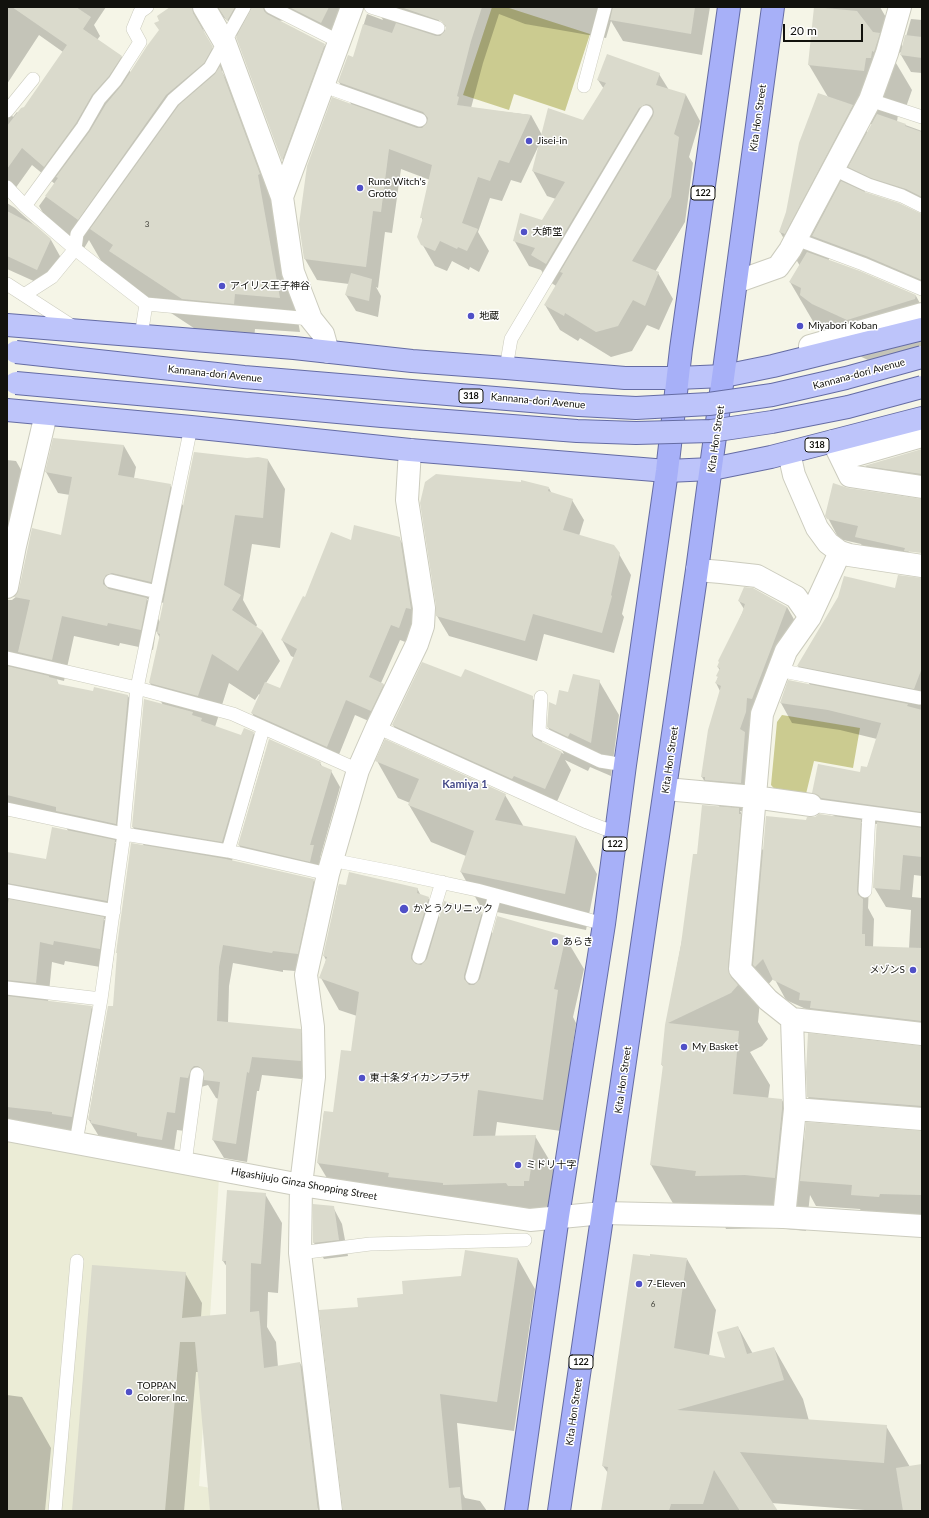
<!DOCTYPE html>
<meta charset="utf-8">
<style>
body{margin:0}
#map{position:relative;width:929px;height:1518px;overflow:hidden;background:#f5f5e7;font-family:Lato,sans-serif}
canvas{display:block}
.frame{position:absolute;inset:0;border:8px solid #12120d;pointer-events:none}
.scale{position:absolute;left:783px;top:24px;width:80px;height:18px;box-sizing:border-box;border:2px solid #12120d;border-top:0;padding-left:5px;font-size:12px;line-height:14px;white-space:nowrap;color:#12120d;-webkit-text-stroke:3px #fff;paint-order:stroke}
</style>
<div id="map">
<canvas width="929" height="1518"></canvas>
<div class="frame"></div>
<div class="scale">20 m</div>
</div>
<script>
const g = document.querySelector('canvas').getContext('2d');
g.lineJoin = 'round';
function fillPath(path, color) { g.fillStyle = color; g.fill(path, 'evenodd'); }
const shape = rows => new Path2D(rows.map(r => 'M' + r).join(''));
function strokePath(path, color, width, dash) { g.strokeStyle = color; g.lineWidth = width; g.lineCap = dash ? 'butt' : 'round'; g.setLineDash(dash || []); g.stroke(path); }
function write(font, color, halo, rows, align = 'center') {
  g.font = font + ' Lato,"Noto Sans JP",sans-serif'; g.lineWidth = 3; g.setLineDash([]); g.textBaseline = 'middle'; g.strokeStyle = halo; g.fillStyle = color; for (const [text, x, y, turn = 0] of rows) {
    g.save(); g.translate(x, y); g.rotate((+turn || 0) * Math.PI / 180); g.textAlign = isNaN(turn) ? turn : align; if (halo) g.strokeText(text, 0, 0); g.fillText(text, 0, 0); g.restore();
  }
}
const built = shape([
 [7,1139,219,1178,199,1486,224,1490,225,1511,7,1511]
]);
const green = shape([
 [492,7,506,7,590,34,565,111,514,94,509,110,463,95],
 [782,715,860,728,853,768,814,761,805,798,778,793,771,785,777,722]
]);
const shadow = shape([
 [7,7,106,7,94,25,100,36,97,40,121,56,131,73,160,31,160,21,171,7,352,7,333,44,287,20,278,21,324,45,336,66,294,180,283,160,237,37,228,21,223,17,216,15,205,22,203,29,205,35,224,68,222,72,240,102,278,210,300,332,255,329,254,339,203,334,107,271,89,240,83,250,51,227,39,206,55,184,32,165,7,200,7,106,13,117,17,112,21,115,63,52,39,35,7,84],
 [376,7,710,7,702,55,623,41,611,21,606,38,525,24,499,14,483,63,471,108,531,115,542,135,583,121,604,89,598,80,659,74,669,90,686,95,700,121,689,157,693,163,685,222,655,272,658,273,673,299,659,330,647,325,632,351,611,357,580,338,578,341,560,330,545,305,556,286,547,280,541,270,529,266,514,240,542,221,556,199,547,196,533,171,539,147,538,147,521,183,511,180,502,201,490,198,478,232,489,251,479,272,470,267,469,270,452,261,447,271,435,266,418,237,423,221,422,218,430,180,401,169,392,233,385,232,378,288,376,287,381,296,378,317,356,311,346,295,349,284,317,280,305,259,352,106,339,82,353,59,367,14,383,20],
 [439,16,447,29,447,33,437,17],
 [816,7,880,7,903,47,911,19,922,20,922,73,911,72,901,55,901,52,893,58,912,90,906,107,898,114,897,122,922,131,922,209,867,188,864,193,922,215,922,293,830,257,828,261,916,296,922,307,922,346,872,362,837,345,826,336,820,326,814,323,790,282,800,266,780,232,828,97,809,65],
 [862,123,872,124,868,133,866,130],
 [7,203,15,208,51,240,61,258,47,287,7,269],
 [54,439,124,446,136,467,134,478,170,485,184,507,247,459,268,460,285,489,280,548,252,544,243,600,257,625,256,627,263,632,280,661,266,683,280,690,295,658,291,656,282,640,306,599,351,542,399,538,408,553,420,623,408,643,400,640,381,683,383,684,392,700,380,726,355,715,336,762,261,729,252,713,260,695,259,694,255,700,229,683,215,727,242,736,253,733,264,751,232,861,313,880,324,898,308,972,283,970,283,972,233,963,229,986,228,1023,300,1030,311,1049,311,1080,262,1075,259,1091,257,1091,247,1162,224,1158,213,1140,219,1099,216,1098,208,1085,201,1087,185,1131,177,1130,173,1158,100,1138,89,1120,114,1007,118,956,117,953,144,846,133,827,163,705,150,683,160,638,156,631,153,650,120,643,119,646,74,636,64,681,56,679,59,685,94,693,128,696,140,717,128,844,115,842,126,862,118,922,104,919,116,939,112,969,65,961,64,965,52,962,48,1002,91,1007,103,1028,84,1138,7,1122,7,856,47,860,68,831,66,827,7,811,7,460,16,461,28,482,19,544,7,600,12,600,17,596,62,536,70,495,58,493,46,472],
 [147,599,164,603,160,622],
 [922,450,922,492,877,485,866,466],
 [549,488,552,494,572,500,584,520,579,536,619,554,631,575,622,614,624,617,614,653,544,634,537,661,449,636,437,616],
 [848,489,922,500,922,536,913,535,905,566,868,557,861,544,839,539,828,518],
 [922,583,922,876,914,875,912,897,922,898,922,1039,811,1019,806,1009,786,1000,774,978,767,986,762,978,758,1022,768,1039,762,1046,750,1052,770,1085,768,1099,782,1100,805,1141,807,1123,922,1132,922,1220,866,1220,860,1209,816,1206,810,1195,806,1231,776,1228,726,1229,724,1224,682,1219,651,1165,664,1068,662,1065,666,1025,698,855,720,808,702,777,720,691,716,683,720,671,718,667,744,609,739,601,787,607,804,637,768,728,758,812,740,811,764,852,807,821,835,816,825,813,813,792,861,773,867,768,877,739,840,730,792,723,781,703,810,685,798,666,896,589],
 [861,822,877,824,874,887,886,907,911,910,909,949,873,948,874,919,868,908,871,840],
 [462,679,532,697,543,715,542,743,564,754,548,727,557,706,569,693,599,681,619,715,611,776,590,767,588,771,565,760,571,770,555,806,403,742,393,725],
 [377,761,505,795,524,827,576,837,597,874,586,930,482,909,461,872,466,856,431,842,409,805,410,803,398,798],
 [320,763,323,768,331,771,340,787,320,858,322,862,319,877,248,861,239,845],
 [339,885,417,888,421,896,428,898,440,918,481,913,493,934,565,937,584,969,573,1017,576,1023,561,1131,497,1122,495,1137,535,1136,554,1168,548,1213,337,1195,318,1163,324,1112,334,1113,352,1052,357,1016,339,1010,321,978,326,960,324,956],
 [922,1047,922,1126,820,1117,808,1097,807,1072],
 [265,1194,282,1223,278,1293,268,1292,267,1327,276,1342,278,1367,300,1363,317,1393,331,1511,319,1511,317,1508,317,1511,225,1511,199,1372,196,1372,184,1511,73,1511,185,1273,202,1303,201,1317,227,1315,227,1267,223,1261],
 [314,1205,333,1207,342,1224,348,1256,324,1259,314,1243],
 [518,1259,535,1289,514,1431,457,1423,463,1494,465,1498,480,1501,487,1511,344,1511,359,1308],
 [687,1259,716,1310,709,1356,726,1360,738,1327,753,1354,774,1348,803,1399,809,1421,886,1426,910,1467,922,1465,922,1511,878,1511,771,1503,777,1511,602,1511,608,1473,603,1466],
 [7,1395,22,1397,51,1448,45,1511,7,1511]
]);
const building = shape([
 [12,7,76,7,91,17,83,29,122,56,109,76,92,95,76,123,44,167,22,148,7,169,7,126,21,108,24,107,67,45],
 [170,7,192,7,193,13,213,47,204,63,166,95,78,220,45,196,58,178,56,177,90,131,106,104,122,85,147,46,159,30,154,23,159,21,157,16],
 [218,7,235,7,227,21],
 [252,7,263,7,264,11,267,14,325,44,282,161,236,37],
 [289,7,329,7,321,23],
 [401,7,482,7,471,41,457,96,459,97,457,105,531,115,509,163,499,160,490,181,478,177,462,223,478,229,467,251,458,247,457,249,440,241,435,251,421,245,417,237,423,218,420,218,432,165,389,149,381,212,373,211,366,267,304,259,299,224,307,166,332,97,417,128,422,128,427,123,428,118,423,112,338,82,348,55,353,57,363,24,392,33,396,23,436,36,440,36,445,31,446,26,441,21],
 [613,7,695,7,691,34,610,20],
 [814,7,857,11,873,32,880,33,874,52,872,51,871,58,866,58,864,71,808,65],
 [905,35,922,37,922,58,900,55],
 [607,54,660,73,656,85,686,94,674,134,679,137,671,197,632,261,659,272,645,306,633,300,618,326,596,332,565,313,564,316,544,305,563,273,560,272,653,116,654,112,653,108,650,105,646,104,639,108,546,264,531,255,535,248,513,241,520,213,542,220,565,182,532,171,548,108,583,120,606,83,597,80],
 [220,66,260,174,258,175,280,298,235,294,234,304,182,299,109,251,113,245,90,229,179,105,215,74],
 [818,93,853,105,785,234,779,232,786,212,799,143],
 [877,114,906,124,905,126,922,132,922,197,906,189,871,178,848,167],
 [841,181,865,192,899,203,922,214,922,280,866,256,812,236],
 [7,211,36,226,51,239,37,270,7,256],
 [807,252,860,271,916,295,915,299,847,320,812,304,800,295,801,288,789,282],
 [351,273,372,279,369,301,345,295],
 [53,438,124,445,118,475,171,484,151,582,112,573,106,575,103,580,103,584,109,589,147,598,141,630,108,623,107,626,62,616,52,660,18,652,30,600,14,597,19,589,32,528,61,535,72,477,45,472],
 [922,449,922,474,864,466],
 [194,452,247,458,258,457,268,459,263,518,235,515,224,585,241,595,232,610,263,631,238,671,212,654,198,696,149,683,160,634,157,633],
 [436,474,521,482,521,480,549,487,548,491,573,499,563,530,614,545,620,553,611,595,612,596,602,633,533,614,525,641,436,616,436,606,420,503,425,482],
 [833,483,848,488,922,499,922,553,904,551,905,548,855,537,858,526,827,519,825,516],
 [354,525,400,537,411,609,406,608,399,628,391,625,369,677,384,684,371,711,346,700,327,747,251,713,265,682,280,688,297,649,281,640,303,596,305,597,331,532,351,540],
 [898,575,922,578,922,668,914,689,797,666,838,597,844,576,895,588],
 [744,587,753,588,787,607,752,699,747,698,746,712,740,729,745,732,741,783,705,780,705,777,701,777,708,730,721,686,715,683,718,677,716,676,720,668,717,667,719,662,718,661,742,613,745,604,738,601],
 [422,662,461,677,465,669,533,696,532,736,536,739,562,752,545,789,514,776,512,779,392,725],
 [7,666,49,676,49,677,57,679,58,684,93,691,94,687,128,695,116,824,56,811,56,807,7,795],
 [573,674,600,680,591,743,570,733,568,737,547,727,549,702,556,705,559,690,568,692],
 [788,680,908,704,907,706,922,710,922,812,821,798,818,795,812,793,818,764,860,772,861,766,867,767,881,723,828,710,780,703],
 [144,699,193,712,192,715,202,718,201,721,241,735,244,728,254,732,222,842,132,827],
 [269,739,321,762,320,765,332,770,310,845,314,845,310,862,238,845],
 [385,739,506,794,495,820,576,836,565,894,460,872,474,831,408,805,419,779,375,761],
 [702,805,739,808,739,814,741,814,728,968,731,977,738,985,731,993,668,1023,739,1031,733,1094,782,1099,782,1109,775,1178,745,1175,695,1176,696,1171,650,1165,663,1065,661,1065,665,1025,681,944,693,854,697,854],
 [819,814,861,820,857,891,858,895,863,899,862,934,865,934,865,946,922,948,922,1021,810,1008,811,1001,799,1000,800,993,773,980,763,959,755,967,753,965,766,816,806,820,807,817,815,817],
 [877,822,922,828,922,857,903,855,900,890,873,888],
 [52,827,115,840,107,901,7,883,7,852,46,859],
 [131,843,226,859,314,879,298,954,273,951,272,953,223,945,219,967,217,1021,301,1029,301,1061,252,1057,249,1073,247,1072,236,1144,212,1140,220,1082,204,1080,204,1071,198,1066,194,1066,191,1069,188,1078,180,1077,175,1113,167,1112,162,1140,137,1136,137,1133,90,1123,91,1120,88,1120,108,1006,113,1006,117,953,116,953],
 [349,872,418,888,417,893,429,897,411,955,411,959,416,964,421,965,427,959,444,901,482,912,464,975,464,979,469,985,474,985,480,979,497,916,566,936,554,989,558,990,543,1100,478,1090,473,1136,536,1135,529,1181,524,1181,524,1186,508,1186,506,1183,443,1185,443,1183,388,1177,389,1173,317,1163,324,1111,333,1112,341,1050,351,1051,359,992,319,978,327,957,323,956,339,884,346,885],
 [9,899,104,917,100,949,54,941,53,945,40,942,36,983,7,980,7,908],
 [7,996,92,1006,72,1117,52,1114,52,1112,7,1107],
 [808,1033,922,1046,922,1106,807,1097,806,1072],
 [806,1122,922,1131,921,1195,880,1194,879,1197,851,1195,852,1185,800,1181],
 [227,1190,266,1193,261,1264,251,1263,250,1312,259,1311,264,1368,300,1362,318,1511,210,1511,195,1342,180,1342,165,1511,72,1511,92,1265,186,1272,182,1318,226,1314,226,1261,222,1261],
 [313,1204,334,1206,339,1240,313,1243],
 [465,1250,518,1258,497,1402,440,1394,449,1488,460,1487,462,1511,343,1511,319,1310,358,1307,357,1298,403,1294,402,1281,461,1276],
 [633,1254,650,1256,650,1254,687,1258,674,1348,725,1358,717,1332,738,1326,747,1354,774,1347,784,1380,677,1410,887,1425,884,1463,740,1452,778,1511,740,1511,714,1470,703,1504,671,1504,669,1511,601,1511,608,1467,602,1466],
 [922,1464,922,1511,903,1511,896,1468]
]);
const service = shape([
 [271,7,340,42],
 [371,7,438,28],
 [324,86,420,120],
 [584,86,605,7],
 [870,100,922,117],
 [7,111,33,79],
 [834,169,868,185,902,196,922,206],
 [7,187,25,206,75,249,146,304,141,336],
 [25,206,83,127,99,99,115,81,140,42,133,29,140,12,147,7],
 [796,239,863,264,922,289],
 [7,284,75,328],
 [24,295,52,277,75,249,77,234,173,100,210,68,244,7],
 [146,304,311,319],
 [506,368,511,339,646,112],
 [111,581,157,592],
 [7,658,137,688,233,714,358,770],
 [778,670,920,698],
 [541,697,539,732,600,761,625,765],
 [377,727,587,822,616,833],
 [811,805,922,820],
 [7,809,124,834,228,851,328,874],
 [228,851,263,729],
 [331,860,393,872,477,890,604,924],
 [7,891,114,911],
 [865,891,869,813],
 [419,957,442,882],
 [472,977,495,895],
 [7,988,101,999],
 [76,1142,101,999,124,834,124,824,137,688,191,427],
 [185,1163,197,1074],
 [300,1253,370,1244,525,1240],
 [55,1511,77,1261]
]);
const minor = shape([
 [204,7,225,43,282,197,293,272,311,319,323,334,328,352],
 [282,197,352,7],
 [736,282,778,267,790,250,870,100,887,53,900,7],
 [810,346,922,314],
 [833,441,850,476,922,487],
 [789,453,794,475,817,528,828,543,840,552],
 [842,459,922,436],
 [697,570,721,572,757,576,796,597,810,617],
 [7,587,15,546,46,414],
 [666,789,754,797,811,805],
 [792,1019,922,1034],
 [795,1109,922,1119],
 [7,1130,301,1185,530,1220,603,1213],
 [784,1217,795,1109,792,1019,768,1000,740,969,762,714,786,651,810,617,840,552,849,555,922,566],
 [331,1511,300,1253,301,1185,314,1077,313,1027,306,975,328,874,358,770,377,727,417,644,423,626,424,608,407,500,410,450]
]);
const tertiary = shape([
 [603,1213,784,1217,922,1226]
]);
const primary = shape([
 [7,325,294,348,412,361,506,368,625,378,677,378,724,376,773,366,922,329],
 [7,410,191,427,410,450,667,471,712,469,771,457,922,418]
]);
const trunk = shape([
 [516,1511,558,1216,604,924,625,765,667,471,681,349,729,7],
 [559,1511,697,570,773,7]
]);
const primaryBridge = shape([
 [16,352,244,377,579,405,636,408,709,404,772,395,846,378,922,357],
 [16,383,382,416,577,431,636,433,711,431,772,422,848,407,922,387]
]);
const markers = [
 [529,141,4,"#5050c7"],
 [360,188,4,"#5050c7"],
 [524,232,4,"#5050c7"],
 [222,286,4,"#5050c7"],
 [471,316,4,"#5050c7"],
 [800,326,4,"#5050c7"],
 [404,909,5,"#5050c7"],
 [555,942,4,"#5050c7"],
 [913,970,4,"#5050c7"],
 [684,1047,4,"#5050c7"],
 [362,1078,4,"#5050c7"],
 [518,1165,4,"#5050c7"],
 [639,1284,4,"#5050c7"],
 [129,1392,4,"#5050c7"]
];
const numberNames = [
 ["3",147,224],
 ["6",653,1304]
];
const shields = [
 [703,193,24],
 [471,396,24],
 [817,445,24],
 [615,844,24],
 [581,1362,24]
];
const shieldNames = [
 ["122",703,193],
 ["318",471,396],
 ["318",817,445],
 ["122",615,844],
 ["122",581,1362]
];
const streetNames = [
 ["Kita Hon Street",758,118,-82],
 ["Kannana-dori Avenue",215,374,6],
 ["Kannana-dori Avenue",859,374,-15],
 ["Kannana-dori Avenue",538,401,5],
 ["Kita Hon Street",716,439,-82],
 ["Kita Hon Street",670,760,-82],
 ["Kita Hon Street",623,1080,-82],
 ["Higashijujo Ginza Shopping Street",304,1184,10],
 ["Kita Hon Street",574,1412,-82]
];
const poiNames = [
 ["Jisei-in",537,141],
 ["Rune Witch's",368,182],
 ["Grotto",368,194],
 ["大師堂",532,232],
 ["アイリス王子神谷",230,286],
 ["地蔵",479,316],
 ["Miyabori Koban",808,326],
 ["かとうクリニック",413,909],
 ["あらき",563,942],
 ["メゾンS",905,970,"right"],
 ["My Basket",692,1047],
 ["東十条ダイカンプラザ",370,1078],
 ["ミドリ十字",526,1165],
 ["7-Eleven",647,1284],
 ["TOPPAN",137,1386],
 ["Colorer Inc.",137,1398]
];
const neighbourhoodNames = [
 ["Kamiya 1",465,784]
];
fillPath(built, '#ebecd6');
fillPath(green, '#cbcb90');
fillPath(shadow, '#0003');
fillPath(building, '#dadacc');
strokePath(service, '#ccccbe', 14);
strokePath(minor, '#ccccbe', 24);
strokePath(tertiary, '#ccccbe', 24);
strokePath(primary, '#656ca4', 24);
strokePath(trunk, '#656ca4', 24);
strokePath(service, '#fff', 13);
strokePath(minor, '#fff', 22);
strokePath(tertiary, '#fff', 22);
strokePath(primary, '#bdc4fa', 22);
strokePath(trunk, '#a7b0f8', 22);
strokePath(primaryBridge, '#656ca4', 24, []);
strokePath(primaryBridge, '#bdc4fa', 22);
for (const [x, y, r, color] of markers) { const dot = new Path2D(); dot.arc(x, y, r, 0, 2 * Math.PI); g.fillStyle = color; g.fill(dot); strokePath(dot, '#fff', 1.5); }
write('8px', '#44443d', null, numberNames);
for (const [x, y, w] of shields) { const box = new Path2D(); box.roundRect(x - w / 2, y - 7, w, 14, 3); g.fillStyle = '#fff'; g.fill(box); strokePath(box, '#12120d', 1); }
write('bold 9px', '#12120d', null, shieldNames);
write('10px', '#12120d', '#fff', streetNames);
write('10px', '#12120d', '#fff', poiNames, 'left');
write('bold 11px', '#454a88', '#fff', neighbourhoodNames);
</script>
